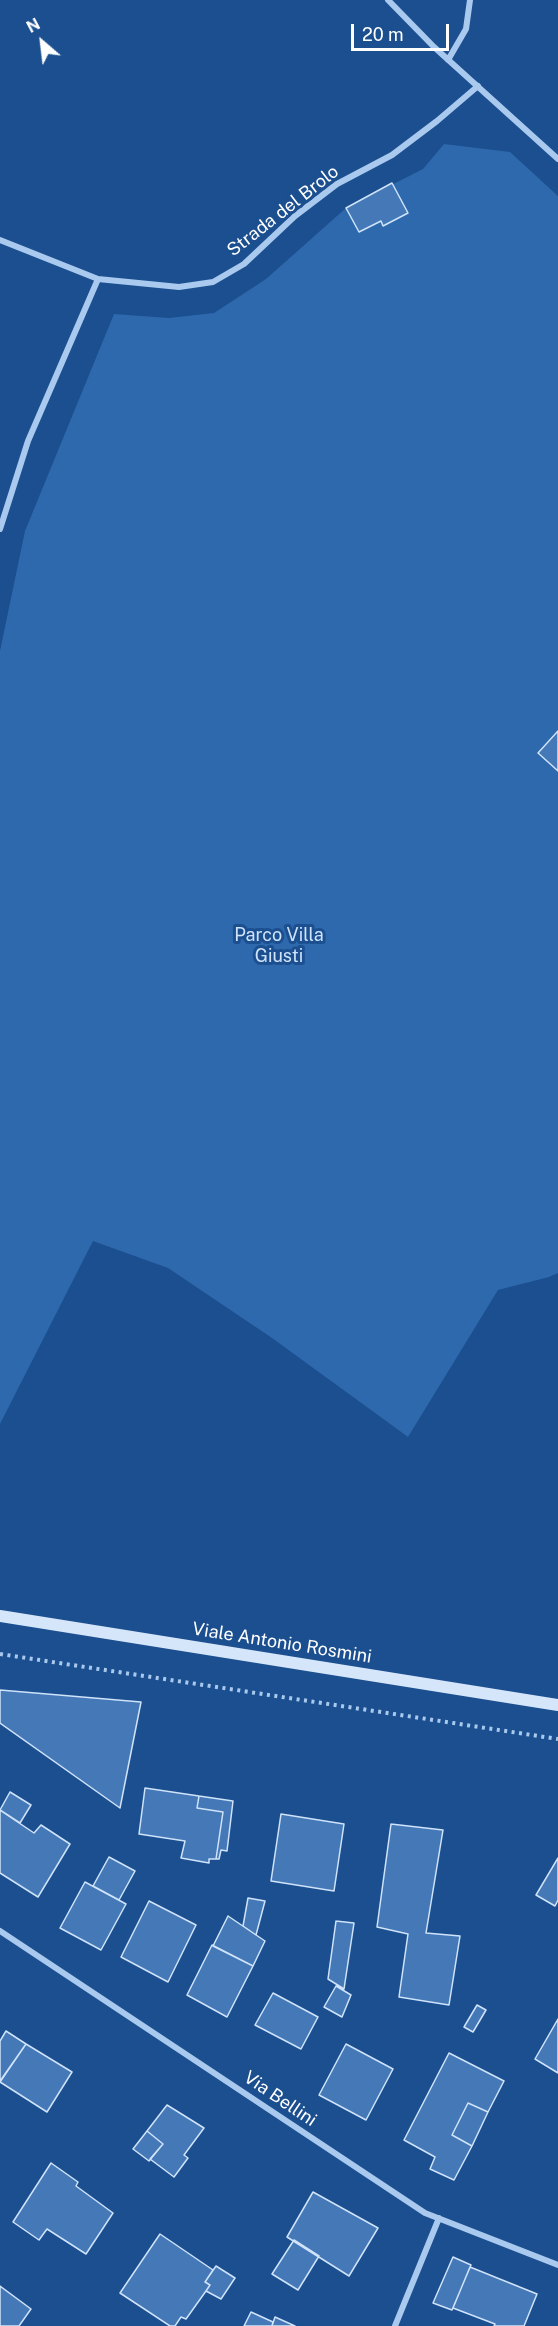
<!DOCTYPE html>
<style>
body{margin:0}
#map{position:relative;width:558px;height:2326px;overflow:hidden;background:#1b4f8f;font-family:"Public Sans",sans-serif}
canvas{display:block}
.north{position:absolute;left:12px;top:12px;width:60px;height:60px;-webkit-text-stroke:4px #1b4f8f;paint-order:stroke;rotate:332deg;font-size:16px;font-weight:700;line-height:24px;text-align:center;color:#fff}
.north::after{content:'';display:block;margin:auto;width:21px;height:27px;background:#fff;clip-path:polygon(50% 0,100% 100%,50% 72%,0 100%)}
.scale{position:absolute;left:351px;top:24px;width:98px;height:27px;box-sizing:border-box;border:3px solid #fff;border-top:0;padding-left:8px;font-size:18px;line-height:21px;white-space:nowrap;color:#fff;-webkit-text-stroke:4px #1b4f8f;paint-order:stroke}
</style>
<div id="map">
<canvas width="558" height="2326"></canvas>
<div class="north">N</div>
<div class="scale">20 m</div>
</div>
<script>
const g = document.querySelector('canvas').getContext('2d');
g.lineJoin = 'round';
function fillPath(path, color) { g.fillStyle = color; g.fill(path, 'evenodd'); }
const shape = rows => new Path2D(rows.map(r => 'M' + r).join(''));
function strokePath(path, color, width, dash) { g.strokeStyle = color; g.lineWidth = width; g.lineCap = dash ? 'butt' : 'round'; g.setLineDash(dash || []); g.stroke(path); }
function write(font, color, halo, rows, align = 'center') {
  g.font = font + ' "Public Sans",sans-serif'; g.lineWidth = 6; g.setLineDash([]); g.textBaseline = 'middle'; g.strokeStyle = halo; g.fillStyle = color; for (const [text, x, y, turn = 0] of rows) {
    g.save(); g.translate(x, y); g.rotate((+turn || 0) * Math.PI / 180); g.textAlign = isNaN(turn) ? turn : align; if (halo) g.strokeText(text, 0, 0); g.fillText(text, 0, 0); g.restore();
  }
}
const green = shape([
 [444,144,510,152,558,196,558,1273,549,1277,498,1290,408,1437,272,1338,168,1268,93,1241,0,1424,0,651,25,531,114,314,169,318,214,313,266,279,346,208,423,169]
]);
const building = shape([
 [392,183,408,213,383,226,381,221,359,232,346,208,392,183],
 [558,731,558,771,538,753,558,731],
 [0,1690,141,1702,120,1808,0,1723,0,1690],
 [145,1788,199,1796,197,1808,223,1812,216,1859,209,1859,209,1863,181,1858,185,1841,139,1834,145,1788],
 [10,1792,31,1805,20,1823,0,1810,10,1792],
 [199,1796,233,1801,227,1851,221,1850,219,1859,216,1859,223,1812,197,1808,199,1796],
 [0,1810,34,1833,41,1825,70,1844,38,1897,0,1873,0,1810],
 [281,1814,344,1824,334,1891,271,1881,281,1814],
 [391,1824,443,1830,426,1933,460,1936,449,2005,399,1997,408,1934,377,1927,391,1824],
 [109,1857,135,1871,119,1900,93,1886,109,1857],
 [558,1858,558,1900,555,1906,536,1895,558,1858],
 [85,1882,126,1904,101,1950,60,1928,85,1882],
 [248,1898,265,1901,256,1935,243,1926,248,1898],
 [149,1901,196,1925,168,1982,121,1957,149,1901],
 [228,1916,265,1941,253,1966,213,1946,228,1916],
 [336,1921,354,1923,344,1989,328,1979,336,1921],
 [212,1945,253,1966,227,2017,187,1995,212,1945],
 [336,1986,351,1995,342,2017,324,2007,336,1986],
 [273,1993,318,2017,301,2049,255,2025,273,1993],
 [477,2005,486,2010,473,2032,464,2027,477,2005],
 [558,2019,558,2073,535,2059,558,2019],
 [6,2031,26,2044,0,2081,0,2041,6,2031],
 [26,2044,72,2072,47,2112,0,2082,26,2044],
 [346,2044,393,2069,366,2120,319,2095,346,2044],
 [449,2053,504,2081,488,2112,468,2103,452,2135,472,2146,454,2180,430,2169,435,2157,404,2140,449,2053],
 [468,2103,488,2112,472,2146,452,2135,468,2103],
 [167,2105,204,2128,184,2155,188,2158,174,2177,150,2159,163,2144,147,2131,167,2105],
 [147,2131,163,2144,149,2161,133,2149,147,2131],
 [51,2163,78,2182,76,2186,113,2213,86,2254,47,2229,39,2240,13,2222,51,2163],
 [313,2192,378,2228,349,2276,287,2237,313,2192],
 [160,2234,213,2270,205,2282,210,2285,206,2291,186,2319,181,2317,175,2326,170,2326,120,2293,160,2234],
 [294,2240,319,2256,298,2290,272,2274,294,2240],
 [453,2257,471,2265,452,2310,433,2303,453,2257],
 [216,2266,235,2278,221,2299,206,2291,210,2285,205,2282,216,2266],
 [470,2267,537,2294,524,2326,494,2326,495,2324,453,2308,470,2267],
 [0,2286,31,2309,19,2326,0,2326,0,2286],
 [251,2312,273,2322,272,2326,244,2326,251,2312],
 [275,2317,295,2326,272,2326,275,2317]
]);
const path = shape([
 [0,1654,558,1739]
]);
const street = shape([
 [388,0,434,47,558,159],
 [448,60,466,29,470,0],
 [0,240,98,279,179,287,213,282,244,264,295,216,337,184,392,155,437,121,478,86],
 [0,529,28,441,98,279],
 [0,1931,425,2213,558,2265],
 [395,2326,439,2218]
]);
const secondary = shape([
 [0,1616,558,1705]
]);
const streetNames = [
 ["Strada del Brolo",283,211,-38],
 ["Viale Antonio Rosmini",282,1643,9],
 ["Via Bellini",280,2099,34]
];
const parkNames = [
 ["Parco Villa",279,935],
 ["Giusti",279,956]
];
fillPath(green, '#2e69ad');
fillPath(building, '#4478b7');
strokePath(building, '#cfe3fa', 1.5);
strokePath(path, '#a9c9ee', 4, [3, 4.5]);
strokePath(street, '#a9c9ee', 6);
strokePath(secondary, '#d6e6fa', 12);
write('18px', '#fff', '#1b4f8f', streetNames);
write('18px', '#cfe3fa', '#1b4f8f', parkNames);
</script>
